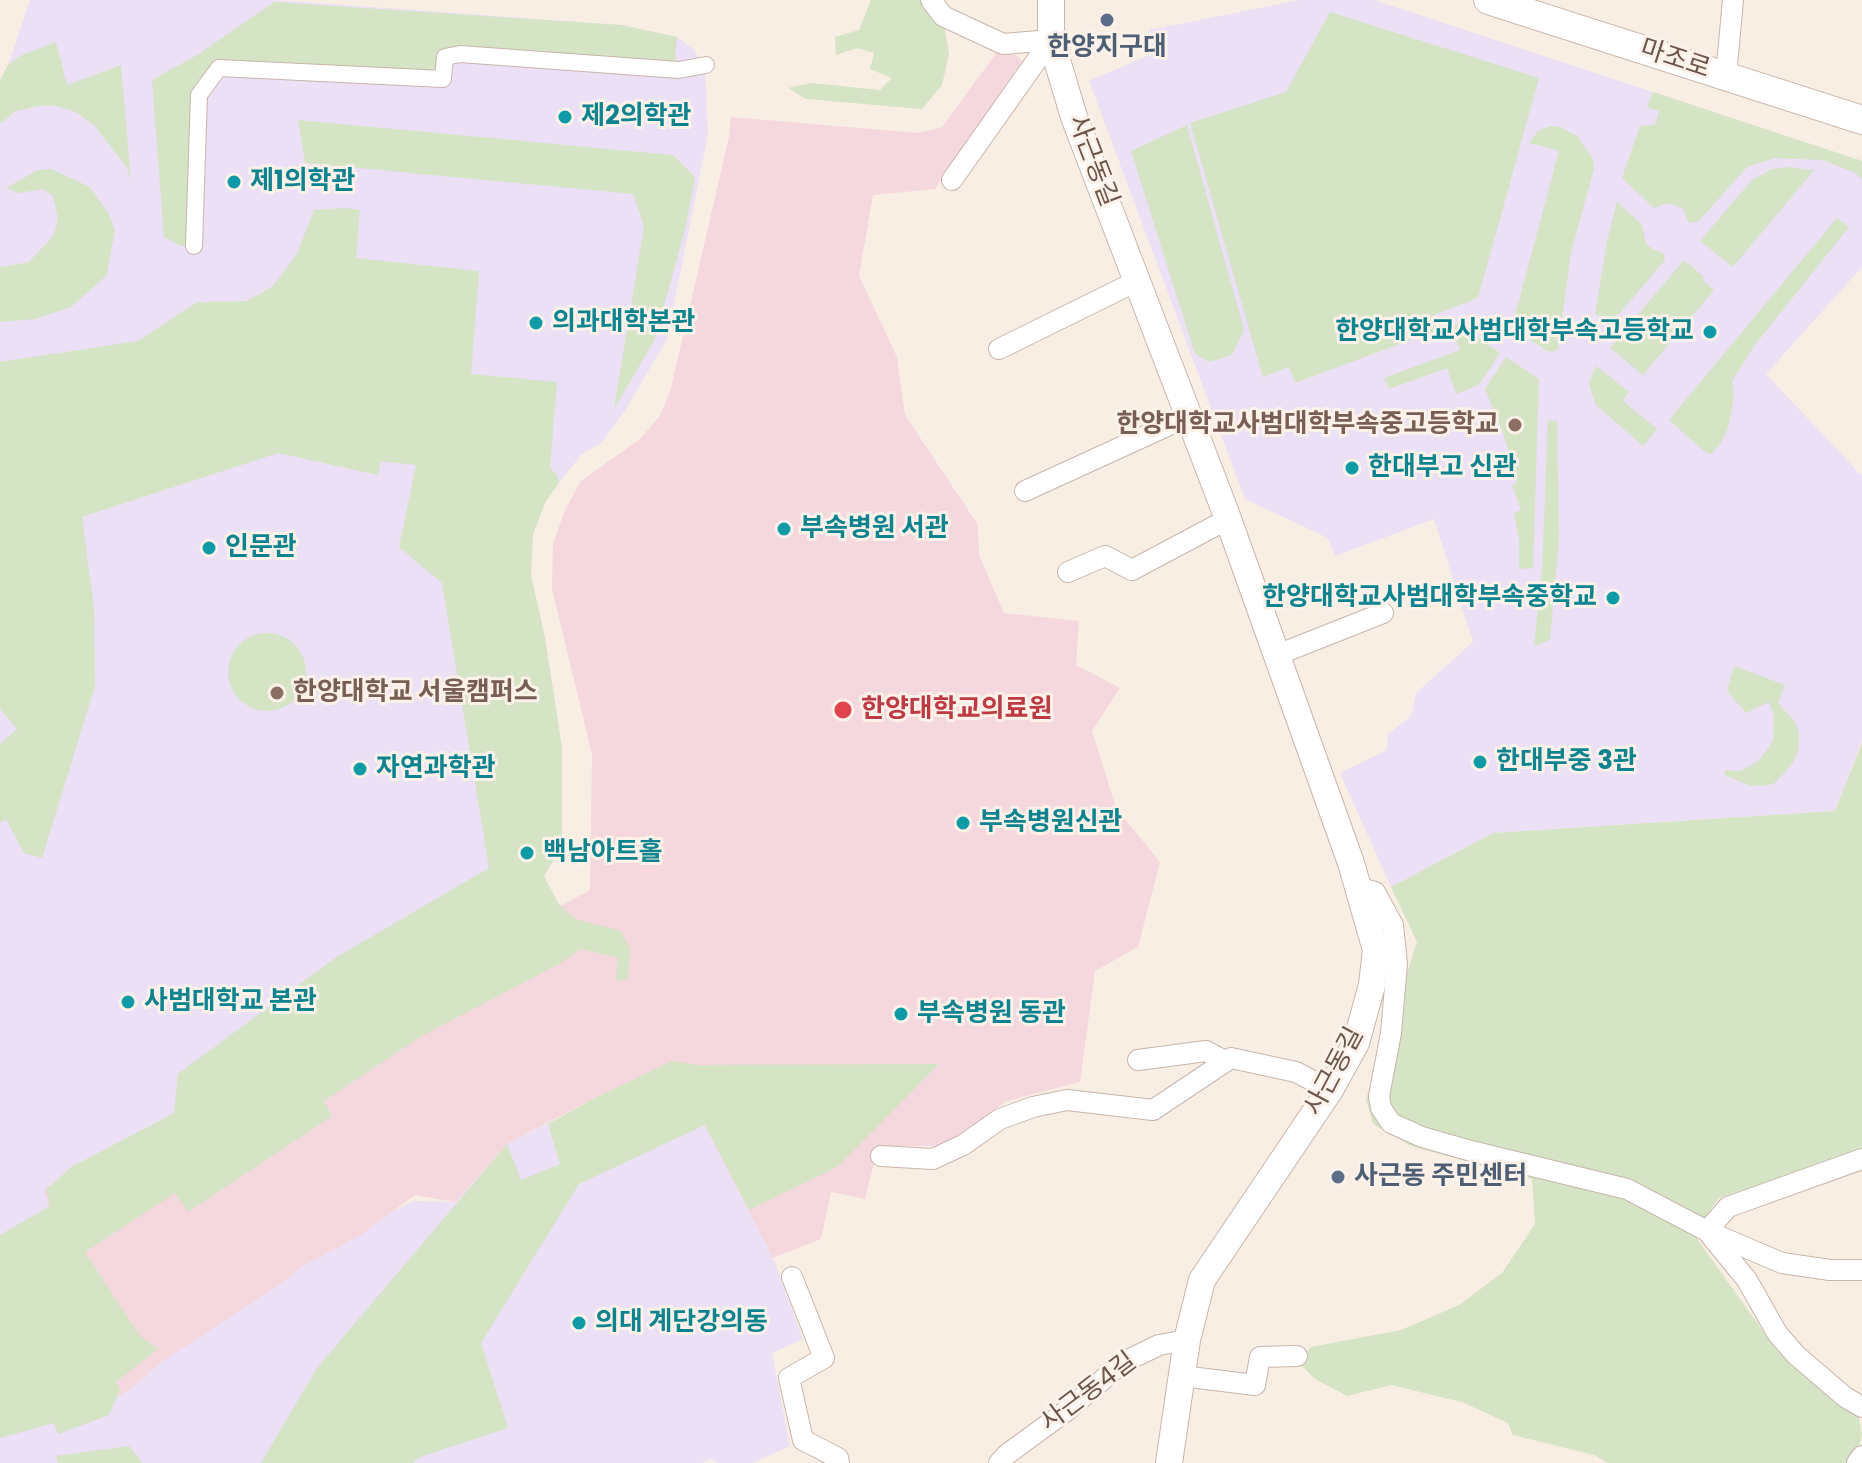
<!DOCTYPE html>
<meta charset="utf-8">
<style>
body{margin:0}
canvas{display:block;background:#f9eee3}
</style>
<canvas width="1862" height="1463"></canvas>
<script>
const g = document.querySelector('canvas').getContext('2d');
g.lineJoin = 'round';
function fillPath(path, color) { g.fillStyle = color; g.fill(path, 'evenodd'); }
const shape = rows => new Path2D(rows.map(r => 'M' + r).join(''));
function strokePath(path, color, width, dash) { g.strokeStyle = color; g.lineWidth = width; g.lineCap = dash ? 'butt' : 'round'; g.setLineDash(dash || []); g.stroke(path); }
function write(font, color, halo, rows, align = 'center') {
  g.font = font + ' Poppins,"Noto Sans KR",sans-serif'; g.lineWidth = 6; g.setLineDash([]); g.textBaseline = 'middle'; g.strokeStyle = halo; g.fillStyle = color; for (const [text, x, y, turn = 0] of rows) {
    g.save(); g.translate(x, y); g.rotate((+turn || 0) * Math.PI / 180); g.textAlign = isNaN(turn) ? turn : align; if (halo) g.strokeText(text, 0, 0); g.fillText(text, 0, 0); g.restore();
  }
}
const education = shape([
 [30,0,274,0,621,25,677,37,693,49,705,66,708,134,667,339,626,409,602,442,581,455,546,500,533,534,531,576,545,638,562,748,562,846,544,876,558,903,265,1065,71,1167,46,1190,292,1260,414,1201,455,1202,507,1144,672,1061,773,1258,803,1339,772,1353,790,1446,752,1463,718,1463,711,1459,702,1463,0,1463,0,80,8,65],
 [1299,0,1374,0,1862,161,1862,267,1766,374,1862,476,1862,741,1835,811,1493,833,1391,887,1340,773,1387,750,1388,734,1411,716,1416,693,1473,642,1434,519,1335,556,1328,538,1245,499,1089,81,1152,54,1150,30]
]);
const medical = shape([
 [1003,44,1022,61,935,189,873,195,859,276,897,357,905,415,978,525,979,555,1004,613,1079,621,1076,665,1120,688,1092,731,1116,808,1160,862,1138,947,1095,971,1080,1082,1006,1101,946,1146,878,1146,865,1199,831,1192,821,1239,773,1258,672,1062,595,1098,507,1144,455,1202,415,1195,359,1236,301,1267,285,1281,161,1362,121,1397,87,1338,67,1280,44,1189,96,1157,590,890,592,754,552,589,553,543,566,508,581,481,640,439,659,417,670,392,729,137,731,117,918,133,942,127]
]);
const green = shape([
 [871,0,931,0,943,16,949,54,942,85,922,109,806,99,788,88,811,83,880,90,892,78,870,69,874,53,857,48,836,55,835,37,859,30],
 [274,2,621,25,677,37,675,58,679,70,445,57,443,79,219,68,199,95,194,246,181,246,164,237,152,80,199,54],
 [1330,12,1539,78,1478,298,1429,317,1451,325,1460,325,1500,353,1479,385,1456,394,1447,368,1389,389,1384,378,1460,350,1451,325,1295,383,1289,367,1263,377,1190,123,1286,92],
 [56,42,67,85,121,65,131,181,127,168,95,126,76,112,57,106,39,106,16,111,0,124,0,80,8,65,20,56],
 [1653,92,1862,161,1862,180,1856,173,1822,160,1775,158,1747,167,1698,222,1688,222,1683,208,1674,205,1666,203,1654,208,1622,178,1640,126,1655,125,1659,111,1647,107],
 [298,120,673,155,695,177,686,226,654,341,614,409,644,226,633,194,305,163],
 [1187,125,1244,330,1232,355,1210,362,1195,354,1131,151],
 [1551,126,1560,127,1577,136,1593,159,1594,169,1571,252,1558,349,1553,352,1547,351,1512,327,1559,151,1529,143,1538,131],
 [1786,167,1814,170,1733,267,1700,241,1752,180,1772,169],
 [51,169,90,187,108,213,115,230,107,275,71,307,35,319,0,322,0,267,29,262,54,235,58,218,53,196,43,189,18,193,6,188,38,170],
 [1617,202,1642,225,1646,244,1654,250,1663,253,1665,260,1619,314,1607,319,1595,314,1607,241],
 [345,208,360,210,356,258,479,271,471,374,557,382,550,468,557,475,559,483,546,501,533,534,531,575,545,638,562,748,562,846,544,876,558,903,575,919,621,931,630,949,628,979,616,981,618,958,581,949,559,964,420,1037,324,1101,332,1116,188,1212,175,1193,85,1252,140,1336,158,1349,116,1382,120,1390,109,1415,58,1434,54,1423,0,1438,0,1235,50,1206,46,1190,71,1167,174,1113,178,1074,335,958,489,868,442,583,399,547,416,465,381,461,378,475,278,453,82,517,94,608,95,686,42,858,24,853,6,819,0,823,0,744,17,729,0,709,0,362,138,341,197,302,247,301,273,286,297,254,314,210],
 [1837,218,1849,227,1754,346,1732,381,1734,395,1728,428,1721,443,1711,454,1705,452,1669,420],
 [1684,260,1704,277,1702,280,1714,290,1643,375,1610,348],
 [1506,357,1539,379,1533,568,1519,569,1519,540,1514,513,1521,510,1512,485,1517,482,1503,432,1485,389],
 [1596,366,1629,392,1623,401,1657,429,1643,446,1595,404,1589,383],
 [1548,420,1557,421,1559,537,1550,640,1534,646,1542,569],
 '228 672a39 39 0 1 1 78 0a39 39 0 1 1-78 0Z',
 [1734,666,1785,685,1778,703,1795,722,1799,733,1798,750,1793,763,1775,783,1765,786,1751,786,1724,775,1725,770,1740,771,1759,761,1773,741,1774,716,1769,702,1746,713,1727,691],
 [1862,743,1862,1151,1719,1198,1693,1233,1777,1351,1858,1415,1862,1434,1857,1454,1850,1463,1608,1463,1594,1455,1513,1435,1508,1423,1462,1402,1391,1385,1347,1396,1315,1379,1298,1362,1311,1347,1401,1330,1459,1305,1502,1273,1535,1224,1532,1179,1411,1146,1373,1124,1366,1099,1417,942,1391,887,1493,833,1835,811],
 [672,1061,697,1065,939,1064,837,1167,749,1210,705,1125,579,1184,481,1343,508,1428,420,1457,413,1463,261,1463,317,1368,507,1144,521,1180,560,1164,548,1124,595,1098],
 [129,1446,142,1463,58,1463,56,1456]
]);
const pedestrian = shape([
 [194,246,199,95,219,68,443,79,445,57,460,54,679,70,706,65]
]);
const minor = shape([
 [931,0,943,16,1003,44,1051,40],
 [1726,76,1733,0],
 [952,180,1051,40],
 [999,349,1137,281],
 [1025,491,1189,416],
 [1068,572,1105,556,1132,570,1228,519],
 [1277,655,1383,613],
 [1358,887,1375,892,1393,925,1397,964,1391,1033,1379,1096,1381,1108,1391,1123,1422,1137,1471,1151,1627,1189,1707,1231,1747,1280,1777,1333,1796,1355,1845,1397,1862,1407],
 [1138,1060,1206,1051,1225,1061],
 [881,1156,933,1159,963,1145,1000,1119,1033,1107,1067,1100,1153,1110,1231,1058,1296,1072,1330,1090],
 [1862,1159,1728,1207,1707,1231,1782,1263,1830,1270,1862,1270],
 [792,1277,824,1358,789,1378,803,1440,838,1458,839,1463],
 [1182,1376,1255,1385,1260,1357,1297,1356],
 [999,1463,1006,1455,1069,1409,1122,1363,1159,1345,1187,1340],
 [1857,1463,1862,1456]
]);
const tertiary = shape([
 [1051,0,1051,40,1074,117,1227,516,1351,863,1376,950,1372,985,1356,1043,1330,1090,1202,1280,1187,1340,1169,1463]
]);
const secondary = shape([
 [1488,0,1862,120]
]);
const markers = [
 [1107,20,8,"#5c6f8a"],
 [565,117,8,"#0f9aa8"],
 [234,182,8,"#0f9aa8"],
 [536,323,8,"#0f9aa8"],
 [1710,332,8,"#0f9aa8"],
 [1515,425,8,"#8d6e63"],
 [1352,468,8,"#0f9aa8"],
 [784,529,8,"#0f9aa8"],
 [209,548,8,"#0f9aa8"],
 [1613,598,8,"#0f9aa8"],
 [277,693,8,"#8d6e63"],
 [843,710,10,"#e0444e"],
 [1480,762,8,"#0f9aa8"],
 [360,769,8,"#0f9aa8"],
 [963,823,8,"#0f9aa8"],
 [527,853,8,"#0f9aa8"],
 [128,1002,8,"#0f9aa8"],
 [901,1014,8,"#0f9aa8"],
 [1338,1177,8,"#5c6f8a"],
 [579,1323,8,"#0f9aa8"]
];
const serviceNames = [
 ["한양지구대",1107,48],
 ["사근동 주민센터",1354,1177,"left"]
];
const streetNames = [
 ["마조로",1675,60,18],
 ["사근동길",1092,161,69],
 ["사근동길",1335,1072,-62],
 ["사근동4길",1089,1393,-37]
];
const cultureNames = [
 ["제2의학관",581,117],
 ["제1의학관",250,182],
 ["의과대학본관",552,323],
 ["한양대학교사범대학부속고등학교",1694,332,"right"],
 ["한대부고 신관",1368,468],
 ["부속병원 서관",800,529],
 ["인문관",225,548],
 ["한양대학교사범대학부속중학교",1597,598,"right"],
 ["한대부중 3관",1496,762],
 ["자연과학관",376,769],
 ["부속병원신관",979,823],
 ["백남아트홀",543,853],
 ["사범대학교 본관",144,1002],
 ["부속병원 동관",917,1014],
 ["의대 계단강의동",595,1323]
];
const educationNames = [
 ["한양대학교사범대학부속중고등학교",1499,425],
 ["한양대학교 서울캠퍼스",293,693,"left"]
];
const healthNames = [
 ["한양대학교의료원",861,710]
];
fillPath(education, '#ebe0f5');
fillPath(medical, '#f5d7de');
fillPath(green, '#d4e4c4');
strokePath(pedestrian, '#c8b5ab', 18);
strokePath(minor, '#c8b5ab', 22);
strokePath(tertiary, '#c8b5ab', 28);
strokePath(secondary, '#cdb7ac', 30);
strokePath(pedestrian, '#fff', 16);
strokePath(minor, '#fff', 20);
strokePath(tertiary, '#fff', 26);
strokePath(secondary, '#fff', 28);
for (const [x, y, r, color] of markers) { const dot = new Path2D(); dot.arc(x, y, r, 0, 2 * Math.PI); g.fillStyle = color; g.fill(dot); strokePath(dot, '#fcf2e9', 3); }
write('bold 26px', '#4e5e75', '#fcf2e9', serviceNames);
write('26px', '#6d554c', '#fcf2e9', streetNames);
write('bold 26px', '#0d838f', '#fcf2e9', cultureNames, 'left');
write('bold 26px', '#785e54', '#fcf2e9', educationNames, 'right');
write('bold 26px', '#be3a42', '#fcf2e9', healthNames, 'left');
</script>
